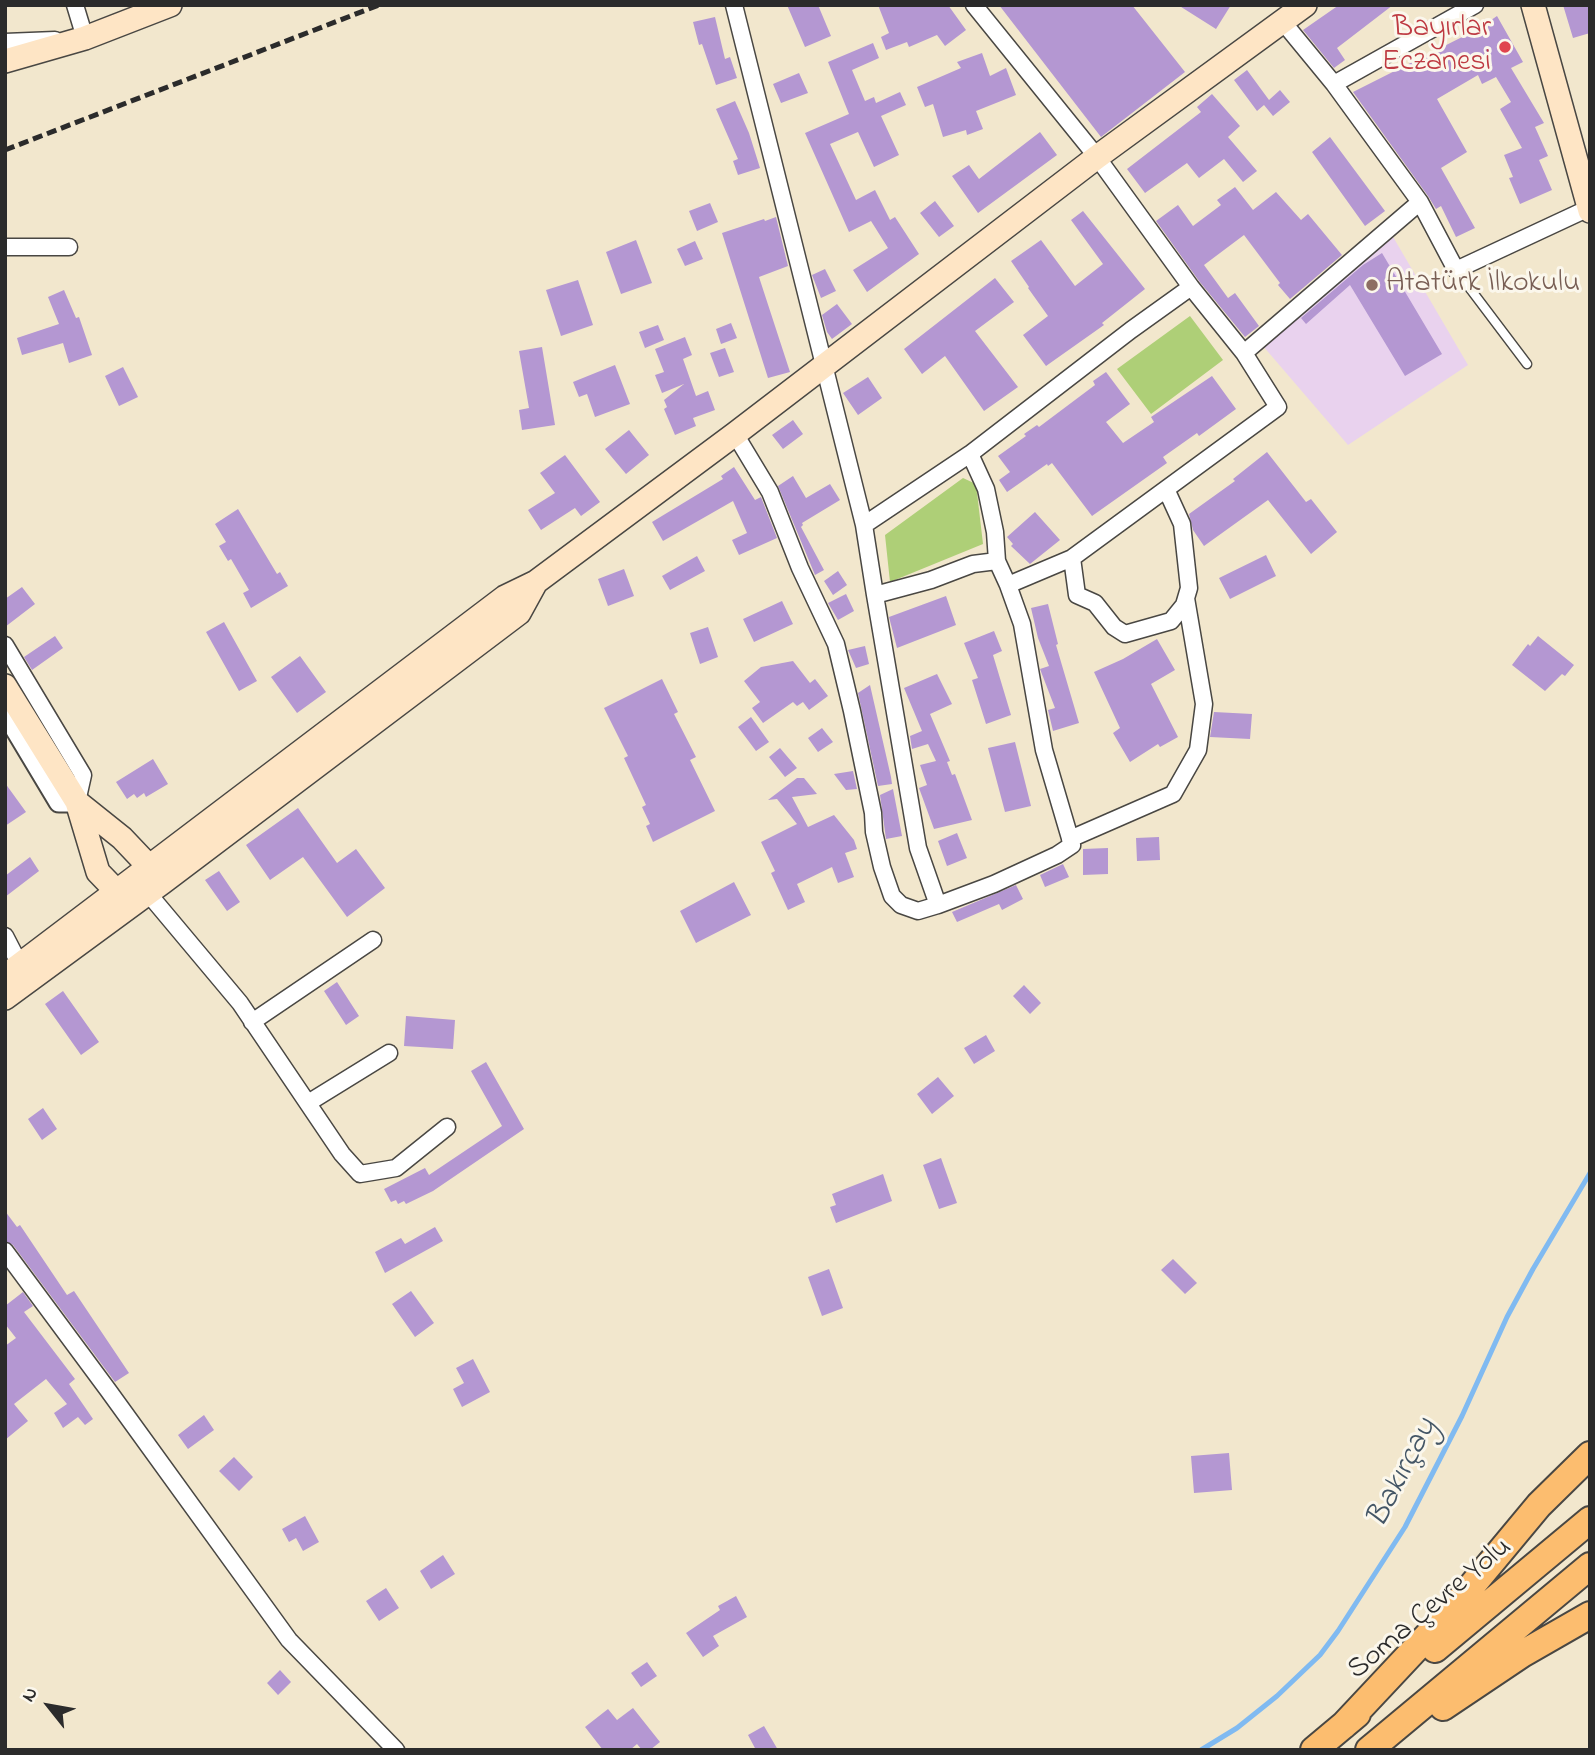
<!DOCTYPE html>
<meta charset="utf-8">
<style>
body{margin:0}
#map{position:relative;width:1595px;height:1755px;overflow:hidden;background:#f2e7cd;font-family:"Indie Flower",sans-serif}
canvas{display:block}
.frame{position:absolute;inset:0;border:7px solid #2b2b2b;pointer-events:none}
.north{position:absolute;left:14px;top:1671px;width:70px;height:70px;-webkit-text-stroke:5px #fbf7ec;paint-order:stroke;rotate:301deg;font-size:19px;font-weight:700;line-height:28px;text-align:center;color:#2b2b2b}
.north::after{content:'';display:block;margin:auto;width:24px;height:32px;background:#2b2b2b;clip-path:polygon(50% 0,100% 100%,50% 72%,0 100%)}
</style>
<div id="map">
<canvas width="1595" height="1755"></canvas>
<div class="frame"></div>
<div class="north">N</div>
</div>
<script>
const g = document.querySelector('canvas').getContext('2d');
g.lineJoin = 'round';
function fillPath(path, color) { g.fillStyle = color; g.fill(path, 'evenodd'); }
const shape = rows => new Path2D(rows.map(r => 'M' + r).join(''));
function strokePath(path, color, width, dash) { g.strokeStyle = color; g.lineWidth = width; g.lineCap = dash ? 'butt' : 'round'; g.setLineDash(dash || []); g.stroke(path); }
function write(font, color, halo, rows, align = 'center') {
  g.font = font + ' "Indie Flower",sans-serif'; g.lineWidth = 6; g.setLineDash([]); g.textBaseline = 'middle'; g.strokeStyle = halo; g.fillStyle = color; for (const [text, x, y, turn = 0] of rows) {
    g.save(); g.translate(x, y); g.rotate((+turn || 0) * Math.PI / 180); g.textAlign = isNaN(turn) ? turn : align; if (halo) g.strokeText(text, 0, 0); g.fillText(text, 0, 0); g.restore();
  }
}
const built = shape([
 [1389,230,1468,365,1348,445,1257,339]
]);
const green = shape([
 [1190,316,1223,360,1151,414,1117,369],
 [963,478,976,484,983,544,890,582,885,535]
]);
const stream = shape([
 [1201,1750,1237,1728,1277,1696,1320,1655,1338,1631,1405,1527,1462,1416,1507,1317,1533,1269,1590,1173]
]);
const building = shape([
 [787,5,818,5,831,36,805,47],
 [878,5,948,5,966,30,945,46,937,35,909,47,907,42,886,50,881,37,889,33],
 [999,5,1132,5,1185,72,1101,137],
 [1178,5,1231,5,1216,29],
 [1339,5,1393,5,1337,48,1345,60,1334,68,1303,30],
 [1563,5,1590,5,1590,33,1573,38],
 [1497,16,1523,62,1511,68,1544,123,1535,127,1548,156,1539,160,1552,190,1520,204,1509,178,1513,177,1504,155,1522,148,1500,109,1511,102,1496,77,1482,84,1478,75,1437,99,1467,152,1441,168,1475,228,1456,237,1441,206,1436,209,1428,196,1353,92,1478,29],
 [715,17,725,59,730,57,737,78,716,85,702,44,699,45,693,22],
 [873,43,879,58,852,70,865,101,874,97,876,103,900,92,906,105,881,116,899,155,874,167,858,132,830,144,856,200,875,190,890,220,895,217,919,254,867,292,853,270,888,248,871,221,849,232,805,133,849,114,828,62],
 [982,53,990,76,1006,68,1016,95,976,111,983,129,967,135,966,130,943,137,933,104,925,107,917,87,961,68,957,62],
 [1247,70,1269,100,1280,90,1290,102,1273,116,1264,105,1257,111,1234,80],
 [799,73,808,93,781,103,773,84],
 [1212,94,1240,126,1228,137,1257,171,1243,182,1224,159,1199,178,1187,163,1145,193,1127,169,1201,112,1197,107],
 [735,101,749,133,760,168,738,175,733,161,738,159,716,109],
 [1040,132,1057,155,978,213,952,176,969,165,979,179],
 [1330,137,1385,211,1365,226,1312,152],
 [1235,187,1253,210,1276,192,1301,220,1308,214,1342,255,1290,299,1278,285,1280,283,1244,235,1204,265,1228,298,1235,293,1259,326,1245,337,1199,281,1156,221,1178,205,1193,226,1221,205,1217,200],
 [935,201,954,226,939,237,920,213],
 [710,203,718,222,697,231,689,211],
 [1083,211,1145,289,1102,323,1104,325,1046,366,1023,335,1048,316,1028,288,1029,287,1011,261,1041,240,1075,286,1103,264,1071,220],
 [776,217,788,266,759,277,790,372,768,378,722,233,764,219,765,221],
 [636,240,652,283,621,294,606,252],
 [695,241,703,259,685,266,677,249],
 [1382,253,1442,354,1405,376,1350,285,1306,324,1301,318,1363,265],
 [825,269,836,291,821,298,812,275],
 [995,278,1014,302,975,331,1018,387,984,411,945,356,922,374,904,349],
 [578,280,593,325,561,336,546,290],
 [64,290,76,318,79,317,92,355,69,363,63,343,22,355,17,338,59,324,48,297],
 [837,304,852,324,832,339,827,332,822,315],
 [731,323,737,338,721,344,716,329],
 [658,325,664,340,645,348,639,332],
 [685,337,692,355,683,359,696,396,708,391,715,410,693,418,696,426,675,435,664,409,667,407,664,400,684,384,662,393,655,375,664,372,655,349],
 [542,347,555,425,522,430,519,410,529,408,519,351],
 [725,348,734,372,719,377,710,353],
 [615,365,630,404,595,417,587,394,579,397,573,382],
 [123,367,138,397,119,406,105,376],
 [1106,372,1130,404,1106,422,1123,443,1154,422,1151,417,1212,376,1236,409,1199,436,1197,433,1163,457,1167,463,1092,516,1052,463,1048,466,1047,464,1007,492,999,480,1010,472,998,456,1026,436,1024,434,1037,425,1039,427,1095,385,1093,381],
 [868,377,882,398,858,415,843,393],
 [793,420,803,434,783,449,772,435],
 [629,430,649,455,626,474,605,449],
 [1267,452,1306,502,1311,499,1337,532,1311,554,1268,500,1204,546,1193,530,1189,514,1235,481,1233,479],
 [565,455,600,502,581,516,575,508,541,530,528,510,555,493,540,473],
 [734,467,755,500,761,497,777,538,739,555,732,540,747,533,733,501,663,541,652,522,723,479,721,476],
 [793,476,806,498,830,484,840,500,802,523,803,525,801,527,824,570,815,575,778,486],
 [238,509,277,574,280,572,288,586,251,608,243,593,249,590,231,559,228,561,219,546,226,542,215,524],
 [1035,512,1060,540,1030,564,1011,546,1013,544,1007,537],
 [1266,555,1276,576,1230,599,1219,578],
 [697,556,705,571,670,590,662,576],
 [624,569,634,596,608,606,598,579],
 [838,571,847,585,833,595,824,581],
 [22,587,35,604,5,627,5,599],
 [846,594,854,611,838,620,828,603],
 [946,596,956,625,897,648,889,617],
 [782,601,793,624,754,642,743,619],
 [1048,604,1058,644,1056,645,1079,723,1053,731,1048,710,1055,708,1040,669,1049,666,1038,638,1031,608],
 [224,622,257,681,239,691,206,632],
 [708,627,718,657,700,664,690,633],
 [994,631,1002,651,993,655,1011,715,986,724,972,680,978,678,964,643],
 [55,636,63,648,32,670,24,657],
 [1538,636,1574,665,1565,676,1562,674,1545,691,1512,665,1528,644,1530,646],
 [1157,639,1175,670,1151,684,1178,737,1160,747,1158,744,1130,762,1113,733,1120,728,1094,672,1123,659],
 [865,646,869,664,856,668,848,650],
 [300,656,326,692,297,713,271,677],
 [793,661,810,683,815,679,828,696,809,710,803,702,797,706,793,702,763,723,752,708,760,702,744,681,761,667],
 [937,674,952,704,930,714,950,761,947,762,952,775,955,774,972,820,934,829,919,788,927,785,920,765,936,761,928,744,912,749,910,736,922,731,904,688],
 [662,679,678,712,674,714,696,757,690,760,715,811,653,842,646,826,650,824,642,807,646,805,624,758,628,756,604,708],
 [870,685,891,777,892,784,878,786,858,693],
 [1214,712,1252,714,1250,739,1210,737],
 [751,717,769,742,756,751,738,727],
 [822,728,833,742,818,752,808,738],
 [1015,742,1031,806,1005,812,988,748],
 [780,748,797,768,785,777,769,757],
 [153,759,168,784,146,797,144,793,137,798,134,794,127,799,116,782],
 [853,771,857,789,846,790,834,774],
 [797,778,804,778,817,794,792,797,808,827,834,815,854,840,857,849,845,853,854,877,838,883,832,867,797,884,805,902,788,910,771,873,775,871,761,842,797,824,777,799,768,800],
 [5,783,26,812,5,826],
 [893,789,902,836,886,839,880,795],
 [298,808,337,863,356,849,385,888,347,917,303,857,270,880,246,845],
 [957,833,967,858,947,866,938,841],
 [1159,837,1160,860,1137,861,1136,838],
 [1108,848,1108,874,1083,875,1083,849],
 [30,857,39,871,5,897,5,876],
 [1063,864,1069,877,1045,887,1040,875],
 [219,871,240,902,227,911,205,880],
 [734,882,751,915,696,943,680,911],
 [1016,885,1023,899,1002,910,999,904,957,922,952,912],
 [337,982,359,1016,346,1025,324,991],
 [1024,985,1041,1003,1030,1014,1013,996],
 [63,991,99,1042,81,1055,45,1004],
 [406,1016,455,1020,453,1049,404,1046],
 [986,1035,995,1051,974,1064,964,1048],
 [486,1062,524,1129,433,1191,406,1204,404,1201,398,1204,396,1200,391,1202,384,1189,425,1168,429,1175,502,1126,471,1071],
 [938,1077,954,1096,932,1114,917,1094],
 [43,1108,57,1129,42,1140,28,1119],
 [941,1158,957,1203,939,1209,923,1165],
 [883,1174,892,1201,836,1223,830,1207,836,1205,832,1194],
 [5,1211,17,1227,20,1225,67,1295,74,1291,129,1373,115,1382,13,1245,5,1241],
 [435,1227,443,1241,385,1273,375,1252,401,1238,405,1244],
 [1173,1259,1197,1283,1185,1294,1161,1270],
 [829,1269,843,1308,822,1316,808,1277],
 [411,1291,434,1323,415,1337,392,1304],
 [23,1292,33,1306,24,1312,75,1379,69,1384,93,1419,85,1425,78,1417,63,1428,54,1413,67,1404,46,1379,14,1404,28,1421,5,1440,5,1346,16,1338,5,1324,5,1306],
 [473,1359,490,1392,462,1407,453,1389,464,1383,456,1368],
 [204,1415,214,1430,188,1449,178,1435],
 [1229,1453,1232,1490,1194,1493,1191,1456],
 [234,1457,253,1477,239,1491,219,1471],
 [305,1516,319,1542,303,1551,296,1538,289,1542,282,1529],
 [443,1555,455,1574,431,1589,420,1571],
 [386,1588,399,1608,379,1621,366,1601],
 [736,1596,747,1617,713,1636,719,1646,703,1657,686,1633,720,1610,718,1606],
 [647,1662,657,1676,641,1687,631,1673],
 [280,1670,291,1682,278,1695,267,1683],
 [633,1708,660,1742,650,1750,642,1750,637,1744,630,1750,603,1750,585,1727,608,1709,617,1720],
 [764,1726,778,1750,756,1750,748,1735]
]);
const service = shape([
 [1456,270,1527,364]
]);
const minor = shape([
 [75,5,85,38,78,39],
 [734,5,864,525,970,454],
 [974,5,1097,157,1191,287,1244,353,1420,202],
 [1283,22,1334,84,1475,5],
 [5,42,55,40],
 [1334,84,1420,202,1456,270,1589,208],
 [5,247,69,247],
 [1191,287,1131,330,970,454,986,489,995,532,997,561,1008,585,1072,558,1278,407,1244,353],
 [735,434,770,492,800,568,836,644,852,711,873,813,874,832,882,867,892,896,901,905,918,911,938,905],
 [864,525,875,595,931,580,973,564,997,561],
 [1072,558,1077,595,1095,603,1114,627,1125,634,1171,621,1184,605,1189,588,1182,524,1166,489],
 [875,595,918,848,938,905,994,884,1057,855,1072,845,1044,750,1022,624,1008,585],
 [5,645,83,775,77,802],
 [1070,839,1173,794,1198,750,1204,704,1186,598],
 [147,892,240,1003,342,1154,360,1174,396,1168,447,1127],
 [5,936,20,965],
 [252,1022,373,940],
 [308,1103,389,1053],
 [5,1251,108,1390,289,1640,396,1750]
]);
const tertiary = shape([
 [5,712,59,802,77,802]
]);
const secondary = shape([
 [1533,5,1590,211],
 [5,61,85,38,170,5],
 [5,686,77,802,98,872,125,900],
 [77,802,122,838,160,878],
 [5,976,505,597,536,582,735,434,1097,157,1305,5],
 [5,998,163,882,519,613,536,582]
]);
const trunk = shape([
 [1435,1649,1590,1520],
 [1443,1707,1522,1654,1590,1615],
 [1344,1725,1450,1612,1539,1505,1590,1455],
 [1314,1750,1357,1714],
 [1369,1750,1590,1566]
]);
const rail = shape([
 [5,150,379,5]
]);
const markers = [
 [1505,47,7,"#e0444e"],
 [1372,285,7,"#8d6e63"]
];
const healthNames = [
 ["Bayırlar",1491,30],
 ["Eczanesi",1491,64]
];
const educationNames = [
 ["Atatürk İlkokulu",1386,285]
];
const streetNames = [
 ["Soma Çevre Yolu",1431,1610,-40]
];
const waterNames = [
 ["Bakırçay",1404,1474,-63]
];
fillPath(built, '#e9d2ee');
fillPath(green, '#aecf77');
strokePath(stream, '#80baf1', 5);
fillPath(building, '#b497d2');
strokePath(service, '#494743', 11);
strokePath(minor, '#494743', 19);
strokePath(tertiary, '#494743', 23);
strokePath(secondary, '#494743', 26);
strokePath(trunk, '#494743', 30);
strokePath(service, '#fff', 8);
strokePath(minor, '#fff', 16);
strokePath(tertiary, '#fff', 19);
strokePath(secondary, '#fee5c5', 23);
strokePath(trunk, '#fcbd6f', 26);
strokePath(rail, '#2b2b2b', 5, [10, 5]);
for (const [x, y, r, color] of markers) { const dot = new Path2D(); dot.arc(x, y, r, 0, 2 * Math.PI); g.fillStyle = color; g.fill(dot); strokePath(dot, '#fbf7ec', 2.5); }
write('30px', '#be3a42', '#fbf7ec', healthNames, 'right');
write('30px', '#785e54', '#fbf7ec', educationNames, 'left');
write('30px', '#2b2b2b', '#fbf7ec', streetNames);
write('italic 32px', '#445666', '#fbf7ec', waterNames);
</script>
